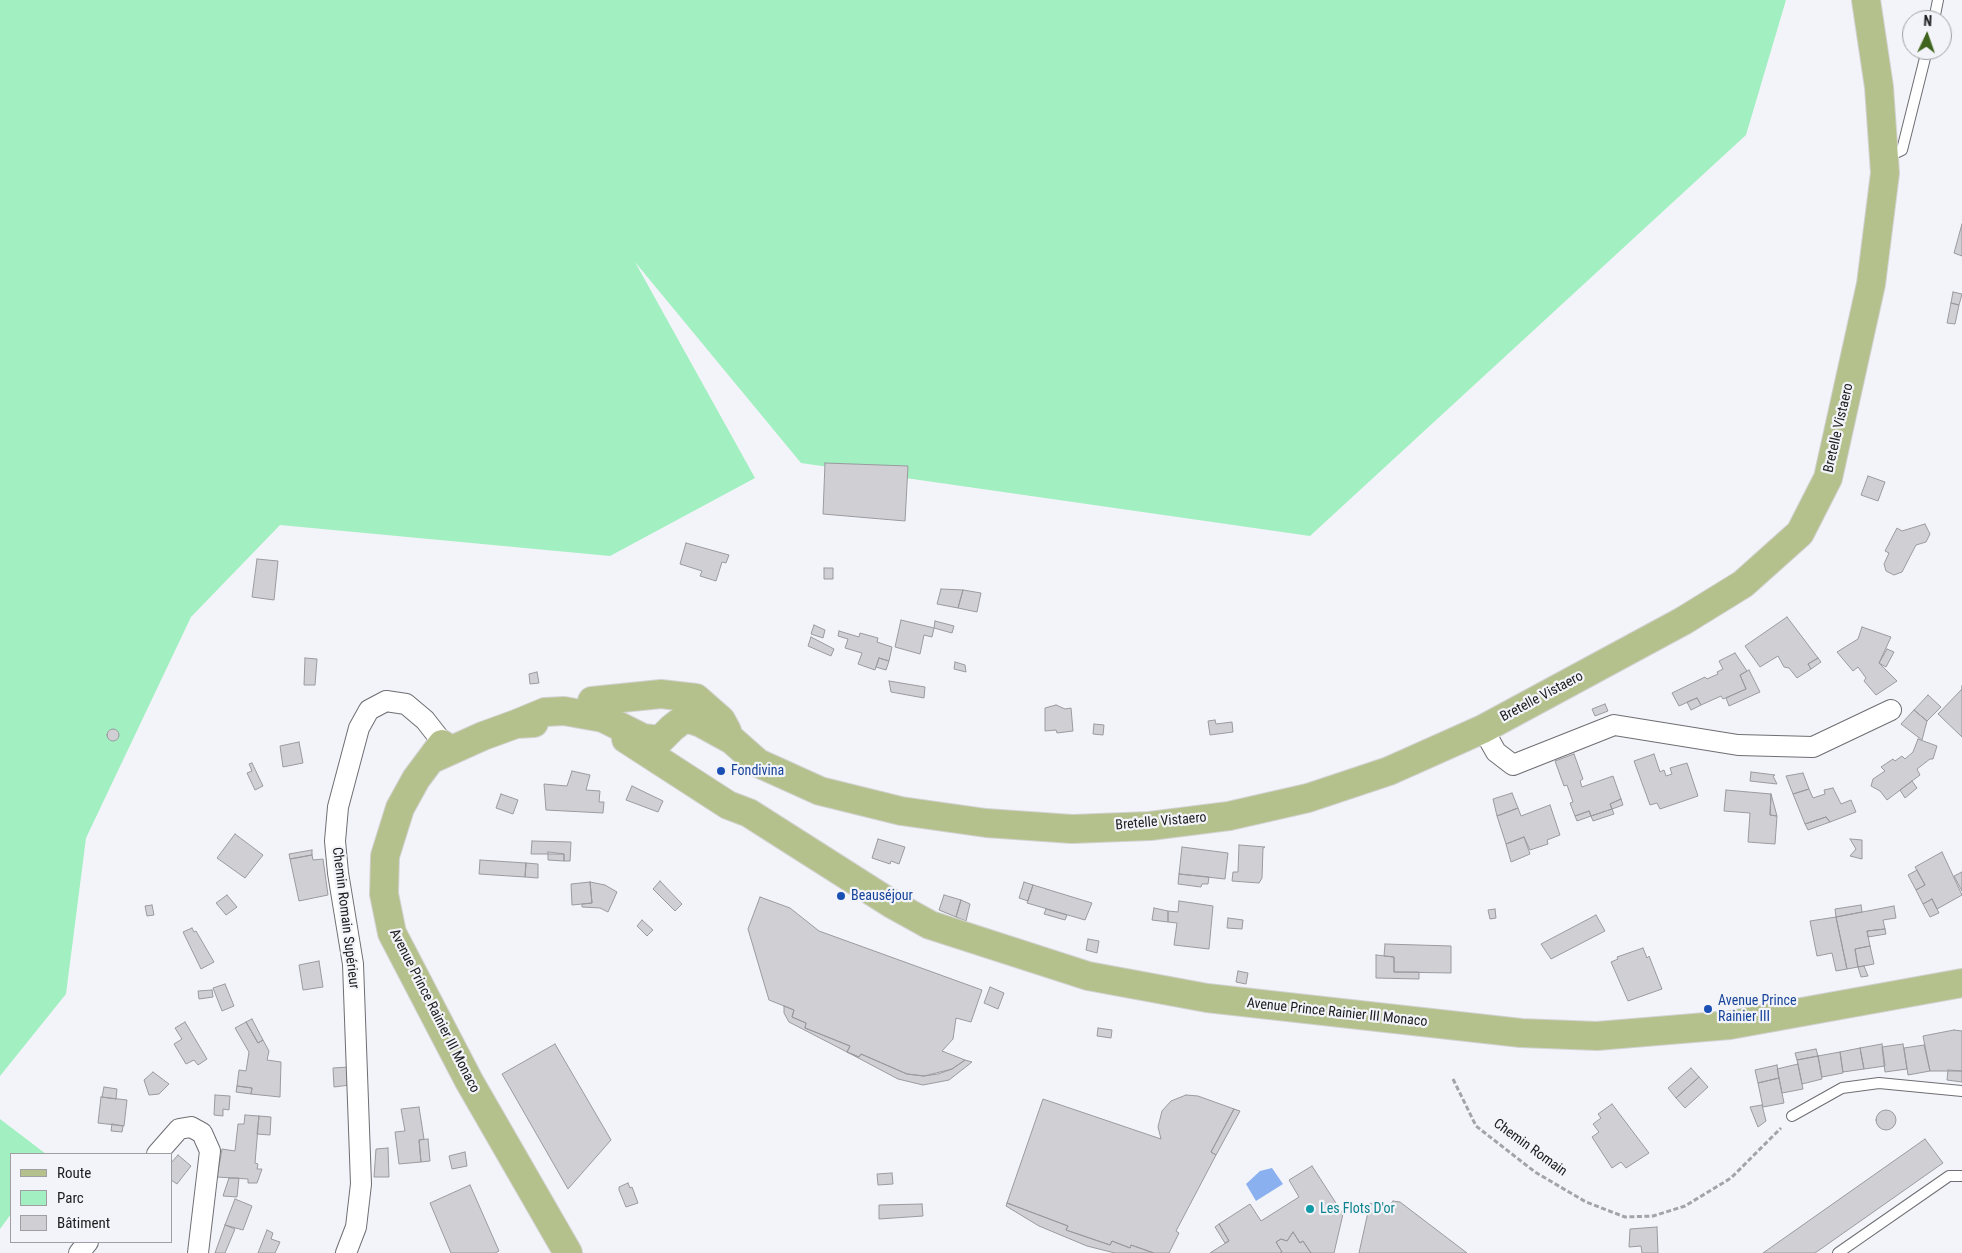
<!DOCTYPE html>
<meta charset="utf-8">
<style>
body{margin:0}
#map{position:relative;width:1962px;height:1253px;overflow:hidden;background:#f3f4f9;font-family:"Roboto Condensed",sans-serif}
canvas{display:block}
.legend{position:absolute;left:10px;top:1153px;width:162px;height:90px;box-sizing:border-box;background:#f3f4f9;border:1px solid #9f9fa3;margin:0;padding:6px 9px;list-style:none;font-size:15px;color:#202022}
.legend li{display:flex;align-items:center;gap:10px;height:25px}
.legend b{width:25px;border:1px solid #9f9fa3}
.north{position:absolute;left:1902px;top:10px;width:50px;height:50px;box-sizing:border-box;background:#f3f4f9;border:1px solid #9f9fa3;border-radius:50%;rotate:3deg;font-size:14px;font-weight:700;line-height:20px;text-align:center;color:#202022}
.north::after{content:'';display:block;margin:auto;width:18px;height:22px;background:#3f641e;clip-path:polygon(50% 0,100% 100%,50% 72%,0 100%)}
</style>
<div id="map">
<canvas width="1962" height="1253"></canvas>
<ul class="legend">
<li><b style="height:6px;background:#b5c18c"></b>Route</li>
<li><b style="height:14px;background:#a2efc1"></b>Parc</li>
<li><b style="height:14px;background:#cfcfd4"></b>Bâtiment</li>
</ul>
<div class="north">N</div>
</div>
<script>
const g = document.querySelector('canvas').getContext('2d');
g.lineJoin = 'round';
function fillPath(path, color) { g.fillStyle = color; g.fill(path, 'evenodd'); }
const shape = rows => new Path2D(rows.map(r => 'M' + r).join(''));
function strokePath(path, color, width, dash) { g.strokeStyle = color; g.lineWidth = width; g.lineCap = dash ? 'butt' : 'round'; g.setLineDash(dash || []); g.stroke(path); }
function write(font, color, halo, rows, align = 'center') {
  g.font = font + ' "Roboto Condensed",sans-serif'; g.lineWidth = 4.5; g.setLineDash([]); g.textBaseline = 'middle'; g.strokeStyle = halo; g.fillStyle = color; for (const [text, x, y, turn = 0] of rows) {
    g.save(); g.translate(x, y); g.rotate((+turn || 0) * Math.PI / 180); g.textAlign = isNaN(turn) ? turn : align; if (halo) g.strokeText(text, 0, 0); g.fillText(text, 0, 0); g.restore();
  }
}
const green = shape([
 [0,0,1786,0,1746,135,1310,536,801,463,635,262,755,478,610,556,280,525,191,617,86,838,66,994,0,1076],
 [0,1119,46,1154,11,1154,11,1214,0,1229]
]);
const water = shape([
 [1272,1168,1283,1184,1256,1201,1246,1184,1260,1171]
]);
const building = shape([
 [1962,224,1962,256,1954,253,1962,224],
 [1953,292,1962,294,1959,305,1951,303,1953,292],
 [1951,303,1959,305,1955,324,1947,323,1951,303],
 [825,463,908,466,905,521,823,514,825,463],
 [1868,476,1885,482,1878,501,1861,495,1868,476],
 [1925,524,1930,534,1926,542,1916,545,1902,572,1894,575,1886,571,1884,564,1889,553,1885,551,1897,528,1902,531,1925,524],
 [686,543,729,555,726,563,722,562,716,581,700,576,702,571,680,564,686,543],
 [257,559,278,561,274,600,252,597,257,559],
 [824,568,833,568,833,579,824,579,824,568],
 [941,589,963,590,958,608,937,604,941,589],
 [963,590,981,593,977,612,958,608,963,590],
 [1787,617,1818,658,1808,664,1811,669,1797,678,1789,668,1784,667,1778,656,1760,667,1745,646,1787,617],
 [901,620,934,628,932,637,924,635,920,654,895,647,901,620],
 [935,621,954,626,952,633,934,628,935,621],
 [814,625,825,630,823,638,811,634,814,625],
 [1862,627,1891,637,1879,663,1897,681,1876,695,1864,681,1866,678,1858,667,1853,671,1837,652,1858,639,1862,627],
 [839,631,859,637,860,633,878,638,877,642,892,647,889,661,879,658,875,670,858,664,862,653,845,648,848,639,838,636,839,631],
 [811,637,834,649,831,656,808,646,811,637],
 [1887,649,1894,652,1886,667,1879,663,1887,649],
 [1735,653,1747,671,1740,675,1746,689,1723,699,1721,696,1701,705,1697,698,1679,706,1672,693,1705,677,1707,679,1718,674,1717,672,1723,669,1719,661,1735,653],
 [305,658,317,659,315,685,304,685,305,658],
 [879,658,889,661,886,670,876,667,879,658],
 [1818,658,1821,662,1811,669,1808,664,1818,658],
 [955,662,965,665,966,672,954,669,955,662],
 [1749,670,1760,692,1729,706,1726,698,1746,689,1740,675,1749,670],
 [537,672,539,683,530,684,529,674,537,672],
 [889,681,925,687,924,698,891,692,889,681],
 [1962,686,1962,737,1938,714,1962,689,1962,686],
 [1928,695,1941,707,1927,721,1914,710,1928,695],
 [1697,698,1701,705,1691,710,1687,702,1697,698],
 [1605,704,1608,711,1595,716,1592,709,1605,704],
 [1056,705,1065,709,1071,708,1073,731,1057,733,1056,730,1045,731,1045,708,1056,705],
 [1914,710,1927,721,1922,740,1901,724,1914,710],
 [1215,720,1216,724,1232,722,1233,732,1210,735,1208,721,1215,720],
 [1094,724,1104,725,1103,735,1093,734,1094,724],
 '107 735a6 6 0 1 1 12 0a6 6 0 1 1-12 0Z',
 [1918,739,1937,746,1933,759,1930,759,1917,769,1920,775,1887,800,1880,791,1871,786,1873,779,1885,771,1881,767,1893,759,1895,761,1902,756,1905,759,1913,752,1918,739],
 [299,742,303,763,283,767,280,746,299,742],
 [1574,754,1583,779,1580,781,1582,787,1613,776,1621,799,1610,804,1612,809,1591,816,1589,811,1575,816,1570,803,1573,802,1567,785,1564,786,1555,761,1574,754],
 [1654,754,1660,772,1664,770,1666,776,1672,774,1670,768,1687,763,1698,796,1660,809,1657,803,1650,805,1634,761,1654,754],
 [252,763,263,786,255,790,247,773,252,771,249,764,252,763],
 [572,771,590,775,586,790,600,791,599,802,604,802,603,813,546,810,544,784,567,786,572,771],
 [1751,772,1775,775,1773,776,1777,784,1750,781,1751,772],
 [1803,773,1809,789,1793,794,1786,776,1803,773],
 [1912,781,1917,788,1905,798,1900,790,1912,781],
 [632,786,663,801,658,812,626,800,632,786],
 [1833,788,1841,804,1851,800,1856,812,1830,822,1826,817,1805,824,1793,794,1809,789,1813,798,1825,794,1824,790,1833,788],
 [1726,790,1771,794,1770,815,1777,816,1775,844,1748,842,1750,813,1724,811,1726,790],
 [1512,793,1518,808,1497,816,1493,799,1512,793],
 [501,794,518,800,513,814,496,808,501,794],
 [1771,794,1777,816,1770,815,1771,794],
 [1621,799,1623,805,1612,809,1610,804,1621,799],
 [1550,805,1560,835,1547,840,1548,844,1530,850,1524,837,1506,844,1497,816,1518,808,1521,816,1550,805],
 [1612,809,1614,814,1593,821,1591,816,1612,809],
 [1589,811,1591,816,1577,821,1575,816,1589,811],
 [1826,817,1830,822,1808,830,1805,824,1826,817],
 [235,834,263,855,245,878,217,858,235,834],
 [1524,837,1530,854,1511,862,1506,844,1524,837],
 [878,839,905,847,899,864,891,861,890,864,872,858,878,839],
 [1850,839,1862,840,1862,859,1850,856,1856,849,1850,839],
 [532,841,571,842,570,861,564,861,564,854,531,854,532,841],
 [1239,845,1265,847,1263,848,1262,878,1259,883,1232,881,1233,872,1238,872,1239,845],
 [1182,847,1228,853,1225,879,1179,874,1182,847],
 [312,850,312,855,290,859,289,854,312,850],
 [548,852,564,854,564,861,548,860,548,852],
 [1942,852,1962,895,1937,909,1932,899,1923,904,1916,890,1925,885,1915,867,1942,852],
 [312,855,313,860,323,859,328,895,299,901,290,859,312,855],
 [480,860,526,863,525,877,479,874,480,860],
 [526,863,538,864,538,878,525,877,526,863],
 [1917,870,1925,885,1916,890,1908,875,1917,870],
 [1962,872,1962,891,1954,876,1962,872],
 [1179,874,1209,877,1208,884,1202,884,1201,887,1178,884,1179,874],
 [660,881,682,904,675,911,653,889,660,881],
 [590,882,592,903,572,905,571,884,590,882],
 [590,882,605,885,617,892,608,912,600,908,582,907,582,904,592,903,590,882],
 [1024,882,1033,885,1028,901,1019,898,1024,882],
 [1033,885,1092,903,1085,920,1027,903,1033,885],
 [227,895,237,907,226,915,216,903,227,895],
 [944,895,961,900,956,917,939,910,944,895],
 [760,897,790,908,819,931,982,990,971,1022,956,1018,953,1039,942,1051,965,1060,952,1069,938,1074,924,1076,907,1074,861,1054,859,1057,847,1052,850,1046,805,1028,806,1023,792,1017,794,1010,769,1000,748,929,760,897],
 [1932,899,1939,913,1930,917,1923,904,1932,899],
 [961,900,970,904,966,921,956,917,961,900],
 [1179,901,1213,906,1209,949,1174,945,1177,923,1168,922,1168,911,1178,912,1179,901],
 [152,905,154,915,147,916,145,906,152,905],
 [1861,905,1862,912,1836,917,1835,909,1861,905],
 [1894,906,1896,918,1883,920,1885,929,1867,931,1870,946,1855,949,1858,967,1847,969,1836,917,1894,906],
 [1154,908,1168,911,1168,922,1152,920,1154,908],
 [1046,909,1067,915,1065,920,1044,914,1046,909],
 [1495,909,1496,918,1490,919,1488,910,1495,909],
 [1596,915,1605,931,1551,959,1541,944,1596,915],
 [1836,917,1847,969,1836,971,1832,953,1817,956,1810,921,1836,917],
 [1228,918,1243,920,1242,929,1227,928,1228,918],
 [642,920,653,930,647,936,637,926,642,920],
 [192,928,194,932,196,931,214,962,201,969,183,932,192,928],
 [1885,929,1886,934,1868,937,1867,931,1885,929],
 [1088,939,1099,941,1097,953,1086,950,1088,939],
 [1385,944,1451,946,1451,973,1394,972,1394,957,1384,956,1385,944],
 [1870,946,1874,964,1858,967,1855,949,1870,946],
 [1643,948,1647,958,1649,956,1662,989,1628,1001,1611,962,1618,959,1617,957,1643,948],
 [1376,955,1394,957,1394,972,1419,972,1419,979,1376,978,1376,955],
 [319,961,323,987,303,990,299,965,319,961],
 [1864,966,1868,976,1861,977,1858,967,1864,966],
 [1238,971,1248,973,1246,984,1236,982,1238,971],
 [225,984,234,1006,222,1011,213,988,225,984],
 [990,987,1004,993,998,1009,984,1003,990,987],
 [212,990,213,997,199,999,198,991,212,990],
 [784,1006,794,1010,792,1017,806,1023,805,1028,850,1046,847,1052,789,1022,784,1013,784,1006],
 [252,1019,263,1040,258,1043,246,1022,252,1019],
 [185,1022,207,1059,198,1065,194,1060,186,1064,174,1044,182,1039,175,1028,185,1022],
 [246,1022,258,1043,263,1040,269,1051,267,1060,281,1062,280,1097,251,1094,252,1088,237,1086,239,1070,246,1071,249,1052,235,1028,246,1022],
 [1098,1028,1112,1030,1111,1038,1097,1036,1098,1028],
 [1954,1030,1962,1031,1962,1071,1930,1071,1923,1036,1954,1030],
 [555,1044,611,1140,568,1189,502,1074,555,1044],
 [1882,1044,1885,1066,1864,1069,1860,1048,1882,1044],
 [1903,1044,1907,1069,1885,1072,1882,1047,1903,1044],
 [1924,1045,1930,1071,1908,1075,1904,1048,1924,1045],
 [1860,1048,1864,1069,1843,1072,1840,1052,1860,1048],
 [1816,1049,1818,1056,1797,1060,1795,1053,1816,1049],
 [847,1052,859,1057,861,1054,907,1074,924,1076,952,1069,965,1060,972,1062,949,1080,923,1085,898,1079,847,1052],
 [1840,1052,1843,1073,1822,1077,1818,1056,1840,1052],
 [1818,1056,1822,1079,1802,1084,1797,1060,1818,1056],
 [1798,1064,1803,1089,1782,1093,1777,1069,1798,1064],
 [1777,1065,1779,1078,1758,1083,1755,1070,1777,1065],
 [349,1067,350,1085,334,1087,333,1068,349,1067],
 [1691,1068,1699,1077,1676,1098,1668,1088,1691,1068],
 [1948,1070,1962,1071,1962,1082,1947,1080,1948,1070],
 [153,1072,169,1084,159,1094,149,1095,144,1080,153,1072],
 [1699,1077,1708,1087,1685,1108,1676,1098,1699,1077],
 [1779,1078,1784,1103,1763,1107,1758,1083,1779,1078],
 [237,1086,252,1088,251,1094,236,1092,237,1086],
 [104,1087,117,1089,116,1099,102,1097,104,1087],
 [215,1095,230,1096,229,1110,223,1109,223,1116,214,1115,215,1095],
 [1186,1095,1198,1096,1234,1109,1211,1152,1216,1155,1176,1231,1179,1233,1169,1253,1154,1253,1131,1245,1130,1248,1112,1241,1110,1245,1066,1230,1068,1226,1007,1203,1043,1099,1161,1139,1158,1127,1162,1111,1171,1101,1186,1095],
 [101,1097,127,1100,124,1126,98,1123,101,1097],
 [1612,1104,1649,1153,1626,1168,1621,1162,1612,1168,1592,1137,1599,1132,1593,1124,1601,1118,1598,1114,1612,1104],
 [1762,1105,1766,1121,1758,1127,1750,1107,1762,1105],
 [419,1107,424,1139,419,1140,421,1162,399,1164,395,1132,405,1131,401,1109,419,1107],
 [1234,1109,1240,1111,1216,1155,1211,1152,1234,1109],
 '1876 1120a10 10 0 1 1 20 0a10 10 0 1 1-20 0Z',
 [245,1115,259,1116,255,1163,258,1164,257,1169,262,1169,257,1183,248,1183,248,1179,217,1177,222,1149,235,1151,238,1124,244,1124,245,1115],
 [259,1116,271,1117,270,1135,257,1134,259,1116],
 [112,1124,123,1126,122,1132,111,1131,112,1124],
 [428,1139,430,1161,421,1162,419,1140,428,1139],
 [1925,1139,1943,1163,1815,1253,1763,1253,1925,1139],
 [388,1148,389,1177,374,1177,376,1149,388,1148],
 [465,1152,467,1166,452,1169,449,1156,465,1152],
 [178,1155,191,1166,177,1184,171,1180,171,1163,178,1155],
 [1312,1166,1343,1214,1334,1253,1311,1253,1303,1241,1300,1243,1293,1232,1287,1241,1281,1239,1276,1242,1282,1252,1280,1253,1210,1253,1229,1241,1219,1224,1250,1204,1261,1221,1299,1197,1289,1180,1312,1166],
 [892,1173,893,1184,878,1185,877,1174,892,1173],
 [229,1178,239,1178,237,1197,223,1196,229,1178],
 [628,1183,630,1188,632,1187,638,1203,626,1207,619,1190,619,1187,628,1183],
 [470,1185,499,1251,495,1253,451,1253,430,1203,470,1185],
 [235,1199,252,1206,243,1230,225,1225,235,1199],
 [1393,1201,1400,1202,1467,1253,1359,1253,1370,1203,1386,1209,1393,1201],
 [1007,1203,1068,1226,1066,1230,1110,1245,1112,1241,1130,1248,1131,1245,1154,1253,1115,1253,1087,1246,1039,1226,1006,1206,1007,1203],
 [922,1204,923,1216,879,1219,879,1205,922,1204],
 [1219,1224,1229,1241,1225,1243,1215,1227,1219,1224],
 [225,1225,235,1229,225,1253,215,1253,225,1225],
 [1657,1227,1658,1253,1642,1253,1641,1246,1629,1247,1630,1229,1657,1227],
 [267,1230,273,1233,271,1239,280,1242,275,1253,258,1253,267,1230],
 [1293,1232,1300,1243,1303,1241,1311,1253,1280,1253,1282,1252,1276,1242,1281,1239,1287,1241,1293,1232]
]);
const path = shape([
 [1453,1079,1476,1126,1535,1172,1586,1202,1625,1217,1653,1216,1685,1206,1731,1178,1781,1128]
]);
const service = shape([
 [1934,20,1938,0],
 [1885,158,1902,150,1927,50],
 [1792,1116,1842,1088,1879,1083,1962,1091],
 [1838,1253,1949,1176,1962,1176]
]);
const minor = shape([
 [1483,729,1496,752,1513,765,1614,725,1738,745,1813,747,1891,710],
 [157,1154,179,1129,191,1127,202,1133,210,1151,198,1253],
 [79,1253,88,1242],
 [346,1253,356,1227,361,1184,353,964,338,873,335,841,338,807,359,728,369,710,386,701,406,704,425,720,443,743]
]);
const primary = shape([
 [592,701,661,694,696,698,721,720,727,731],
 [516,724,545,712,564,711,603,718,643,738,660,740,672,728,681,721,689,719,701,723,732,740,758,763,820,791,901,811,986,823,1072,829,1150,826,1229,816,1308,798,1389,771,1483,729,1683,621,1743,584,1800,533,1828,478,1871,284,1885,173,1879,87,1866,0],
 [626,739,728,805,749,813,892,904,930,925,1088,976,1207,998,1521,1033,1597,1036,1730,1025,1962,983],
 [442,744,416,779,400,808,385,856,384,894,392,933,469,1081,568,1253],
 [432,759,483,736,516,724,534,723]
]);
const markers = [
 [721,771,5,"#1a4fb4"],
 [841,896,5,"#1a4fb4"],
 [1708,1009,5,"#1a4fb4"],
 [1310,1209,5,"#0f9aa8"]
];
const streetNames = [
 ["Bretelle Vistaero",1839,428,-77],
 ["Bretelle Vistaero",1542,697,-28],
 ["Bretelle Vistaero",1161,822,-5],
 ["Chemin Romain Supérieur",345,918,83],
 ["Avenue Prince Rainier III Monaco",434,1011,63],
 ["Avenue Prince Rainier III Monaco",1337,1013,6],
 ["Chemin Romain",1530,1148,36]
];
const transitNames = [
 ["Fondivina",731,771],
 ["Beauséjour",851,896],
 ["Avenue Prince",1718,1001],
 ["Rainier III",1718,1017]
];
const cultureNames = [
 ["Les Flots D'or",1320,1209]
];
fillPath(green, '#a2efc1');
fillPath(water, '#8ab0f0');
fillPath(building, '#cfcfd4');
strokePath(building, '#9a9a9f', 1);
strokePath(service, '#6e6e73', 12);
strokePath(minor, '#6e6e73', 22);
strokePath(primary, '#d2d2d3', 30);
strokePath(path, '#a4a4a8', 3, [5, 2.5]);
strokePath(service, '#fff', 10);
strokePath(minor, '#fff', 20);
strokePath(primary, '#b5c18c', 28);
for (const [x, y, r, color] of markers) { const dot = new Path2D(); dot.arc(x, y, r, 0, 2 * Math.PI); g.fillStyle = color; g.fill(dot); strokePath(dot, '#f3f4f9', 2); }
write('14px', '#202022', '#f3f4f9', streetNames);
write('14px', '#164399', '#f3f4f9', transitNames, 'left');
write('14px', '#0d838f', '#f3f4f9', cultureNames, 'left');
</script>
